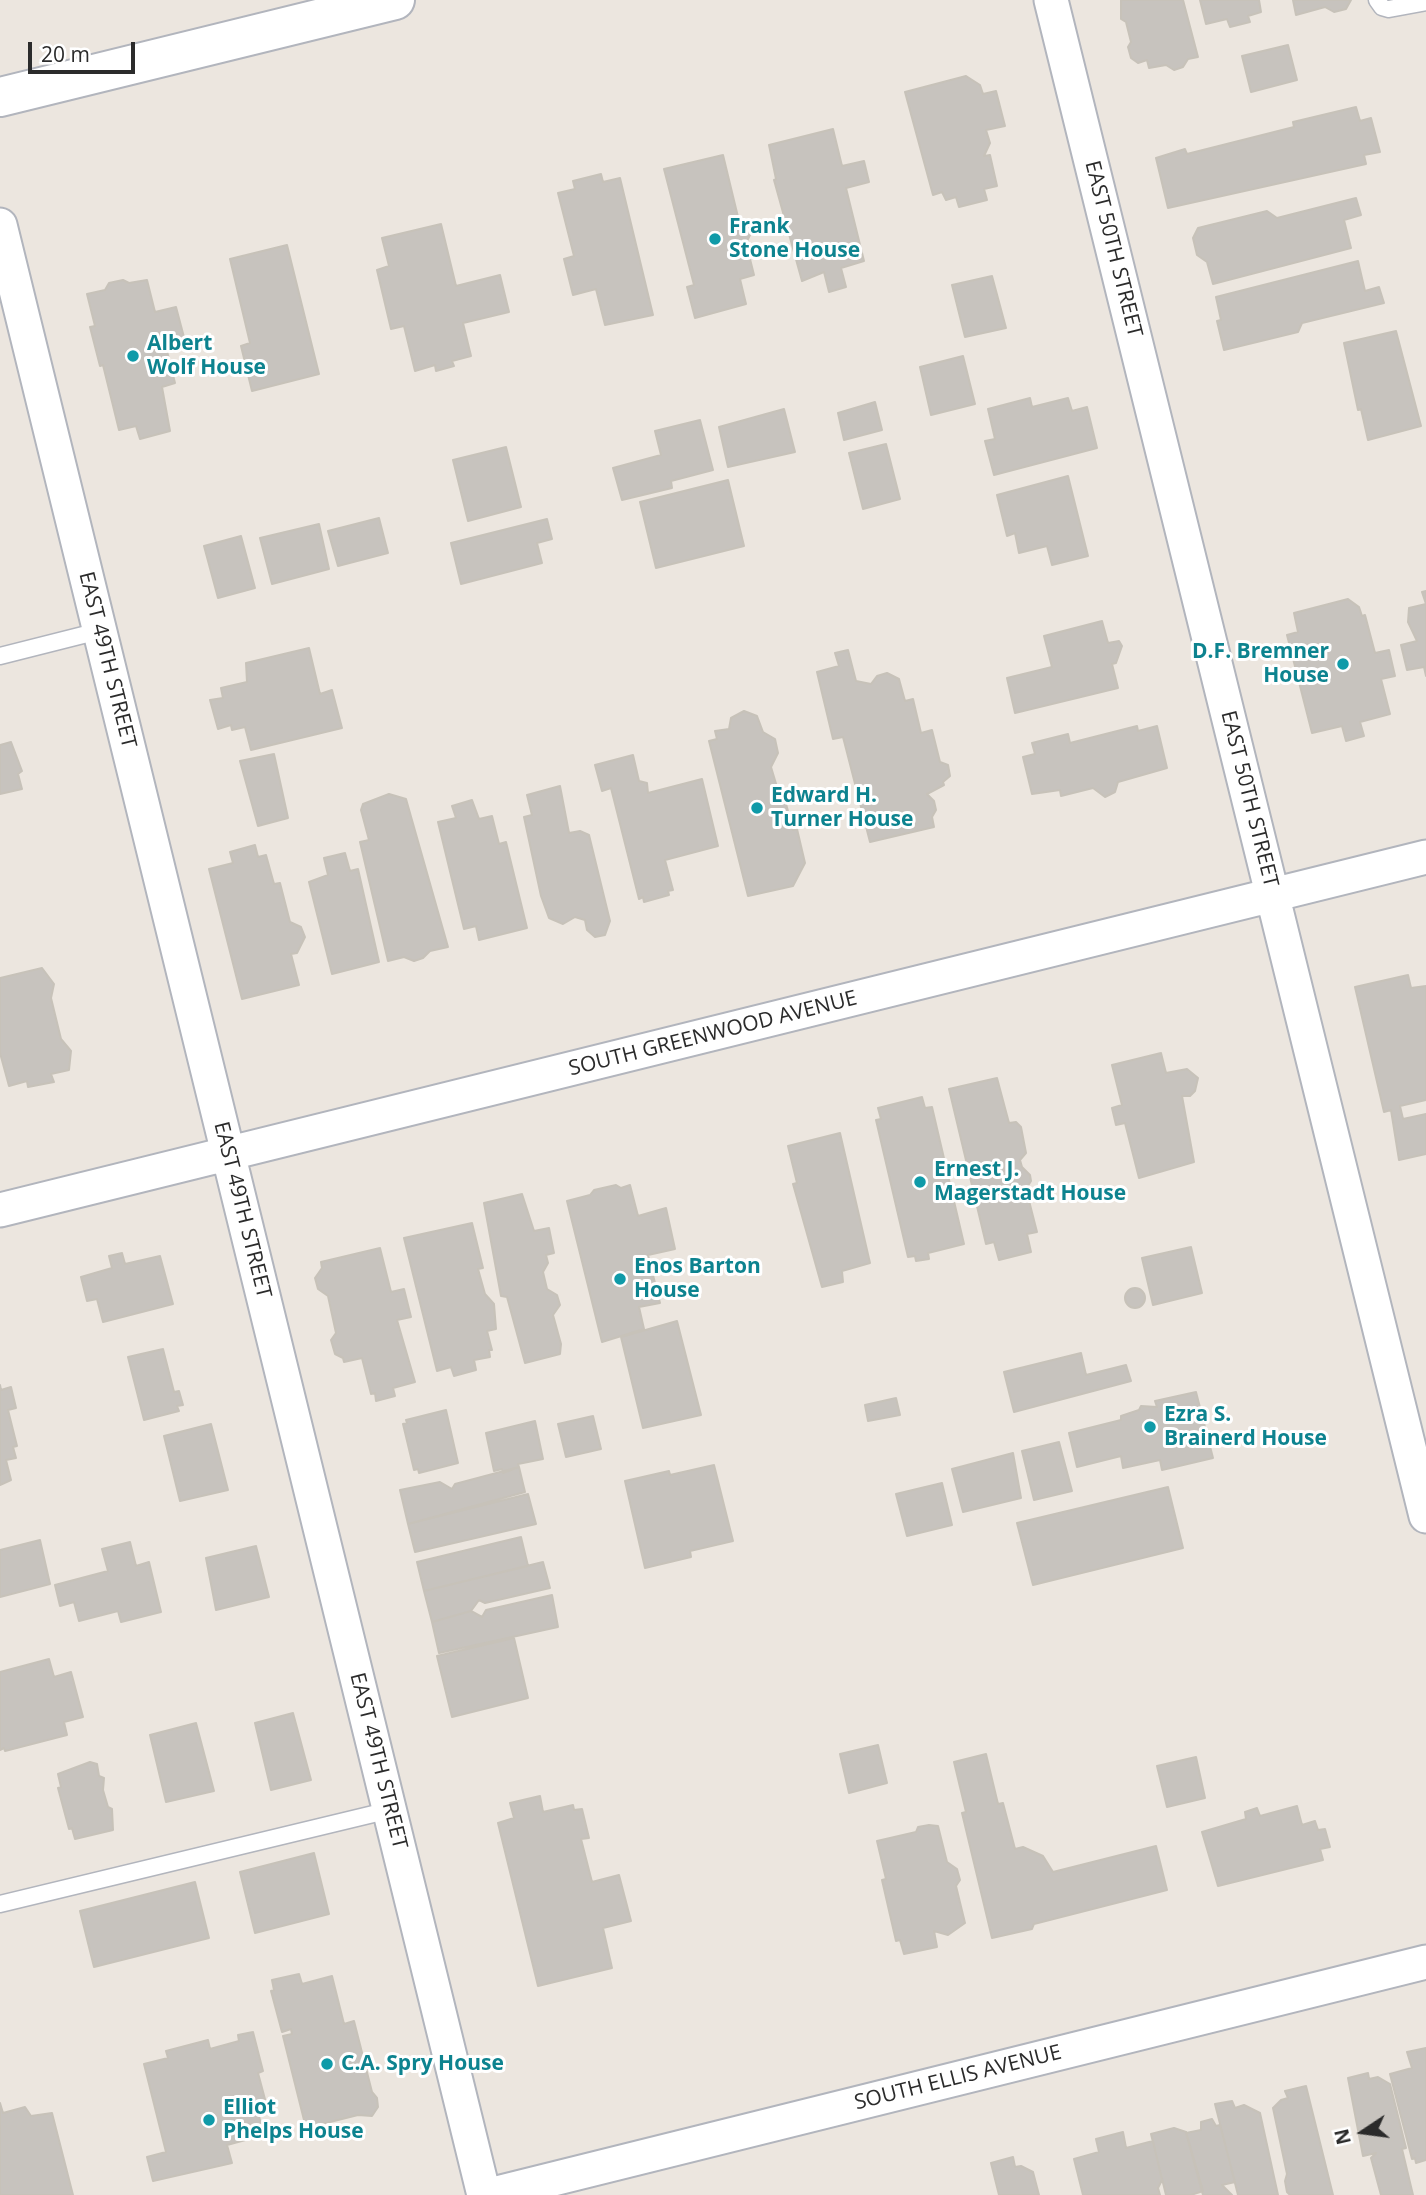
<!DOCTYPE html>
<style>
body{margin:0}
#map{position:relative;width:1426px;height:2195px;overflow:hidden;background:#ece6df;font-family:"Open Sans",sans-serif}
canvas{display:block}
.north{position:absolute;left:1328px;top:2097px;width:70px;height:70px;-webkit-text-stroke:5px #fff;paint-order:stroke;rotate:257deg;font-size:19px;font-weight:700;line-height:28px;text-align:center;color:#2b2b2b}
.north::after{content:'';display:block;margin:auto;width:24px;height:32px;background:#2b2b2b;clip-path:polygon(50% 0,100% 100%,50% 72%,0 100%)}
.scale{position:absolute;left:28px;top:42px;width:107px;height:32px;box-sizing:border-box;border:4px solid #2b2b2b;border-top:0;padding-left:9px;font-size:21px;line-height:24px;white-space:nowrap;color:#2b2b2b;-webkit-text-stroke:5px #fff;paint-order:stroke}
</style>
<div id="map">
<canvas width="1426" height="2195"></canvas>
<div class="north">N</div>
<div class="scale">20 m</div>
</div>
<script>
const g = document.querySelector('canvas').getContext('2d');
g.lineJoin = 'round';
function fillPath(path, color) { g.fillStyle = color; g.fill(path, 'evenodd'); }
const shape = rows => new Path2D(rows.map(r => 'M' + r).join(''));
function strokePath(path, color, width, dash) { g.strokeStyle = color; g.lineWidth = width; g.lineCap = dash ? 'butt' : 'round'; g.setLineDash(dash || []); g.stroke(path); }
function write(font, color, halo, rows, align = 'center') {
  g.font = font + ' "Open Sans",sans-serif'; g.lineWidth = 6; g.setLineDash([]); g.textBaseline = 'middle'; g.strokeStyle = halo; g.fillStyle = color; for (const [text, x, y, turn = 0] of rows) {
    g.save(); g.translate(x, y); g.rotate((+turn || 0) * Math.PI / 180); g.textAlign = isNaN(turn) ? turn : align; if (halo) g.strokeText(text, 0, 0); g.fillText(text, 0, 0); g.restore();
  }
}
const building = shape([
 [1121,0,1183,0,1198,57,1188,59,1183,67,1174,70,1166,65,1149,68,1147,60,1138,63,1131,58,1128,47,1131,42,1126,22,1121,19,1121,0],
 [1200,0,1259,0,1261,12,1248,16,1250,22,1230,27,1227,19,1206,24,1200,0],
 [1293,0,1351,0,1346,9,1334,12,1325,7,1296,15,1293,0],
 [1288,45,1297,80,1251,92,1242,56,1288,45],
 [966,76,980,85,983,94,996,91,1005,126,986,130,990,143,984,156,990,155,997,186,984,189,987,200,959,207,956,197,946,200,942,192,933,195,905,92,966,76],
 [1356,107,1360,121,1371,118,1380,152,1364,155,1366,164,1168,208,1156,158,1185,149,1187,154,1294,127,1293,122,1356,107],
 [833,129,842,166,864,161,869,182,846,188,864,261,841,268,846,287,829,292,824,272,802,281,774,180,776,179,769,145,833,129],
 [723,155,738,217,747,222,750,235,746,243,754,275,740,279,746,304,695,318,687,287,694,285,664,169,723,155],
 [601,174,603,182,620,178,653,315,605,325,596,289,573,295,564,259,574,256,558,193,575,189,573,181,601,174],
 [1356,198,1361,215,1344,220,1351,248,1213,284,1207,262,1197,255,1193,238,1198,228,1267,211,1277,218,1356,198],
 [441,224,456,286,500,275,509,312,463,323,471,356,452,361,454,366,436,371,435,365,415,371,404,326,391,329,377,270,389,266,382,238,441,224],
 [287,245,319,374,252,391,241,346,250,343,230,259,287,245],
 [1358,261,1365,291,1379,287,1384,303,1302,323,1298,332,1224,350,1217,321,1221,320,1216,297,1358,261],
 [992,276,1006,328,965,337,952,285,992,276],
 [123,280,129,283,147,280,155,312,176,307,185,341,166,347,175,383,162,387,170,431,140,439,136,426,119,430,103,365,100,366,90,327,95,326,87,294,105,290,109,283,123,280],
 [1396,331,1421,426,1368,440,1361,409,1358,410,1344,343,1396,331],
 [963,356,975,404,931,415,920,367,963,356],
 [1030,398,1032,407,1068,398,1072,411,1087,407,1097,448,994,475,985,441,995,439,988,409,1030,398],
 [875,402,882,430,844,440,838,413,875,402],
 [784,409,795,452,728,467,719,427,784,409],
 [700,420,713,470,671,481,672,488,622,500,613,468,661,455,655,431,700,420],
 [886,444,900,499,863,509,849,453,886,444],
 [506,447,521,507,468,521,453,460,506,447],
 [1068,476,1088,556,1052,565,1047,546,1019,553,1015,533,1007,536,997,495,1068,476],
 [728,480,744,546,656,568,640,502,728,480],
 [379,518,388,553,338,566,328,531,379,518],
 [547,519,552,539,537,543,542,563,461,584,451,543,547,519],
 [319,524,329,569,272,584,260,538,319,524],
 [241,536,255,588,218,598,204,546,241,536],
 [1426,591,1426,676,1424,667,1407,670,1401,645,1417,641,1408,622,1409,608,1426,604,1422,592,1426,591],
 [1348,599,1359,607,1362,616,1365,615,1375,653,1389,650,1395,676,1381,679,1390,714,1360,722,1364,736,1346,741,1342,726,1312,733,1287,635,1298,632,1294,613,1348,599],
 [1102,621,1108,643,1119,641,1122,646,1116,663,1112,664,1118,688,1015,713,1007,678,1052,667,1044,636,1102,621],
 [309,648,320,694,332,690,342,728,251,750,245,727,232,730,231,725,218,729,210,700,223,698,221,688,247,682,246,663,309,648],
 [848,650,856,681,871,684,877,676,887,673,899,679,905,701,913,699,921,733,932,730,940,762,948,765,950,776,943,782,944,785,927,794,934,801,936,810,932,817,934,827,870,842,843,737,833,739,817,672,839,666,835,653,848,650],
 [744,711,757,716,763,732,775,739,778,753,771,767,777,787,781,785,793,830,797,829,805,863,793,886,748,896,709,741,717,739,715,731,729,729,731,718,744,711],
 [1137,726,1138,731,1157,726,1167,768,1118,782,1115,792,1105,797,1093,788,1061,796,1060,790,1032,794,1023,757,1035,754,1032,743,1068,734,1070,743,1137,726],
 [11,742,22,771,18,774,22,789,0,794,0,745,11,742],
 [274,754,288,818,258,826,240,761,274,754],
 [633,755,639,781,647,783,648,793,702,779,718,846,665,860,673,890,668,891,669,895,644,902,643,897,639,899,611,788,602,791,595,765,633,755],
 [560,786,569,833,580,831,589,835,610,921,605,935,595,937,587,930,585,920,575,917,563,924,549,918,541,896,524,817,532,815,527,795,560,786],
 [389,794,406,799,448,947,430,951,423,958,414,961,404,957,388,961,360,842,369,840,361,810,363,804,389,794],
 [472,800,479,819,492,816,499,844,506,842,527,928,479,940,476,926,464,929,438,822,456,818,452,806,472,800],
 [255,845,258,857,266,855,274,884,280,883,290,922,301,927,305,937,297,953,291,954,299,985,242,999,209,869,233,863,230,852,255,845],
 [345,853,350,871,358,869,379,962,332,974,309,882,328,875,324,858,345,853],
 [42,968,54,984,51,998,61,1039,71,1051,69,1070,51,1074,54,1082,28,1087,27,1081,9,1086,0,1053,0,978,42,968],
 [1408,975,1411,988,1426,986,1426,1100,1400,1106,1403,1119,1426,1114,1426,1154,1399,1160,1391,1110,1384,1112,1355,987,1408,975],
 [1161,1053,1166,1073,1187,1069,1198,1078,1195,1091,1190,1096,1182,1096,1194,1162,1139,1178,1125,1123,1116,1125,1112,1108,1122,1105,1112,1065,1161,1053],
 [997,1078,1009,1123,1016,1122,1021,1127,1026,1153,1020,1160,1022,1167,1030,1175,1031,1181,1026,1189,1037,1232,1027,1234,1031,1252,999,1260,994,1242,986,1244,949,1089,997,1078],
 [922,1097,925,1108,932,1107,964,1244,928,1253,929,1259,916,1261,915,1256,908,1257,876,1120,881,1119,878,1108,922,1097],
 [840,1133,870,1263,842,1271,843,1282,822,1287,793,1184,797,1183,788,1146,840,1133],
 [616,1185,621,1188,630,1185,638,1216,666,1208,675,1249,648,1255,660,1303,639,1307,644,1329,602,1342,567,1201,590,1195,594,1190,616,1185],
 [522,1194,534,1231,549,1228,554,1253,546,1255,548,1263,543,1272,547,1289,557,1295,560,1305,553,1315,561,1344,560,1354,525,1363,507,1297,501,1296,484,1203,522,1194],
 [472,1223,483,1268,478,1269,485,1294,494,1304,496,1329,487,1331,492,1350,489,1350,490,1357,474,1360,476,1370,454,1376,451,1367,437,1371,404,1238,472,1223],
 [1191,1247,1202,1293,1153,1305,1142,1258,1191,1247],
 [380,1248,391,1292,404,1289,411,1317,397,1320,415,1382,393,1388,395,1396,376,1401,375,1393,371,1394,362,1358,344,1362,343,1358,335,1354,331,1340,336,1333,328,1296,318,1289,315,1278,322,1268,321,1262,380,1248],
 [122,1253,125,1264,160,1256,173,1304,103,1322,97,1299,87,1301,81,1277,112,1268,109,1256,122,1253],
 '1125 1298a10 10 0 1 1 20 0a10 10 0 1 1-20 0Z',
 [677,1321,701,1415,643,1428,621,1337,677,1321],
 [163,1349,174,1392,179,1391,183,1405,177,1406,179,1411,144,1420,128,1357,163,1349],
 [1081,1353,1086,1375,1126,1365,1131,1381,1014,1412,1004,1372,1081,1353],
 [0,1385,1,1390,11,1387,16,1408,8,1410,17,1446,13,1447,16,1458,6,1460,11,1480,0,1485,0,1385],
 [1196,1392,1213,1458,1162,1470,1160,1460,1123,1468,1121,1456,1077,1467,1069,1433,1121,1420,1121,1416,1139,1410,1141,1406,1157,1407,1155,1401,1196,1392],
 [896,1398,900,1415,868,1421,865,1405,896,1398],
 [446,1410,458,1463,419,1473,418,1469,414,1470,403,1424,407,1423,406,1420,446,1410],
 [593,1416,601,1449,566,1457,558,1424,593,1416],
 [535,1421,543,1459,518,1464,519,1467,503,1473,502,1469,494,1471,486,1433,535,1421],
 [211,1424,228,1490,180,1501,164,1436,211,1424],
 [1059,1442,1072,1491,1034,1500,1022,1451,1059,1442],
 [1013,1453,1021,1498,963,1512,952,1469,1013,1453],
 [714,1465,733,1541,690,1551,691,1557,645,1568,625,1481,669,1471,670,1475,714,1465],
 [519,1467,525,1492,408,1524,400,1490,440,1482,452,1489,455,1484,519,1467],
 [942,1483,952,1525,907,1536,896,1494,942,1483],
 [1168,1487,1183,1548,1033,1585,1017,1523,1168,1487],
 [528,1494,536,1524,415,1552,408,1524,528,1494],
 [521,1537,528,1566,424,1591,417,1562,521,1537],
 [40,1540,50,1584,0,1597,0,1550,40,1540],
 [130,1542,136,1566,149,1562,161,1612,121,1622,118,1611,79,1621,74,1602,60,1606,55,1585,108,1571,102,1549,130,1542],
 [256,1546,269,1597,216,1610,206,1558,256,1546],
 [543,1562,550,1588,485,1603,479,1600,471,1611,432,1622,424,1591,543,1562],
 [552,1595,558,1627,439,1653,432,1622,471,1611,482,1617,486,1610,552,1595],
 [514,1638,528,1698,452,1717,437,1656,514,1638],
 [49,1659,54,1677,71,1672,83,1717,64,1722,67,1735,5,1751,4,1748,0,1750,0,1672,49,1659],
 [293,1713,311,1780,271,1790,255,1723,293,1713],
 [196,1723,214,1791,166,1802,150,1735,196,1723],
 [878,1745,887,1783,849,1793,840,1754,878,1745],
 [986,1754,998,1804,1003,1803,1015,1849,1023,1847,1043,1856,1053,1872,1156,1846,1167,1890,1034,1924,1032,1929,992,1938,962,1813,966,1812,954,1762,986,1754],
 [1196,1757,1205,1798,1167,1807,1157,1766,1196,1757],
 [90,1762,97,1764,99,1776,104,1778,103,1790,108,1807,112,1809,113,1830,75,1839,72,1828,69,1829,58,1788,61,1787,58,1774,90,1762],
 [540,1796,543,1812,573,1805,574,1810,582,1809,589,1838,581,1839,592,1882,619,1875,631,1921,603,1928,612,1968,538,1986,498,1823,514,1818,510,1803,540,1796],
 [1297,1806,1302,1825,1315,1821,1318,1830,1325,1829,1330,1847,1320,1849,1323,1860,1218,1886,1202,1832,1246,1819,1245,1812,1257,1808,1260,1816,1297,1806],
 [929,1825,938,1826,947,1862,957,1869,960,1880,956,1886,965,1923,948,1935,934,1931,937,1947,904,1954,900,1940,896,1941,882,1880,886,1879,877,1841,916,1832,918,1827,929,1825],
 [314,1853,329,1914,255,1933,240,1872,314,1853],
 [195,1882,209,1938,94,1967,80,1911,195,1882],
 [299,1974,302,1984,332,1976,344,2024,354,2021,372,2092,377,2098,378,2107,372,2116,358,2115,306,2128,283,2036,292,2034,291,2029,282,2032,271,1991,274,1990,272,1980,299,1974],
 [253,2032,263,2071,258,2073,266,2103,256,2105,264,2135,227,2145,232,2163,153,2181,147,2157,166,2152,144,2064,168,2058,166,2051,208,2040,210,2049,239,2041,238,2035,253,2032],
 [1426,2048,1426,2160,1416,2163,1415,2158,1412,2159,1390,2074,1412,2068,1407,2052,1426,2048],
 [1368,2073,1369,2079,1378,2077,1390,2084,1406,2148,1402,2149,1413,2195,1381,2195,1371,2158,1376,2153,1363,2156,1348,2078,1368,2073],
 [1306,2086,1333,2195,1290,2195,1287,2192,1285,2181,1287,2174,1273,2108,1281,2100,1288,2098,1285,2091,1306,2086],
 [1232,2101,1235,2108,1244,2105,1260,2113,1278,2195,1238,2195,1215,2104,1232,2101],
 [0,2103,3,2113,25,2107,31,2116,52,2113,73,2195,0,2195,0,2103],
 [1212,2119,1216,2126,1220,2125,1235,2182,1222,2185,1232,2195,1203,2195,1186,2133,1201,2130,1201,2122,1212,2119],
 [1174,2128,1186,2132,1203,2191,1191,2195,1166,2195,1151,2134,1174,2128],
 [1123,2132,1126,2148,1153,2141,1162,2180,1158,2188,1160,2195,1083,2195,1074,2159,1099,2152,1096,2139,1123,2132],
 [1013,2157,1015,2167,1021,2166,1033,2172,1039,2195,999,2195,991,2163,1013,2157]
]);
const lane = shape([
 [1377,0,1382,7,1389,9,1426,2],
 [0,656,99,631],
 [0,1904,390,1810]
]);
const street = shape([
 [1051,0,1426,1516],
 [0,225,484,2195],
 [0,1210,1426,857],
 [489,2195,1426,1962]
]);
const secondary = shape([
 [0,97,395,0]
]);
const markers = [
 [715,239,7,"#0f9aa8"],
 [133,356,7,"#0f9aa8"],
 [1343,664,7,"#0f9aa8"],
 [757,808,7,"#0f9aa8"],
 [920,1182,7,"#0f9aa8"],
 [620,1279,7,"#0f9aa8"],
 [1150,1427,7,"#0f9aa8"],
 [327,2064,7,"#0f9aa8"],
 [209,2120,7,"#0f9aa8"]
];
const cultureNames = [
 ["Frank",729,227],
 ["Stone House",729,251],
 ["Albert",147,344],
 ["Wolf House",147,368],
 ["D.F. Bremner",1329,652,"right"],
 ["House",1329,676,"right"],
 ["Edward H.",771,796],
 ["Turner House",771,820],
 ["Ernest J.",934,1170],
 ["Magerstadt House",934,1194],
 ["Enos Barton",634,1267],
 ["House",634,1291],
 ["Ezra S.",1164,1415],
 ["Brainerd House",1164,1439],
 ["C.A. Spry House",341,2064],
 ["Elliot",223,2108],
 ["Phelps House",223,2132]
];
const streetNames = [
 ["EAST 50TH STREET",1113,249,76],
 ["EAST 49TH STREET",107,660,76],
 ["EAST 50TH STREET",1249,799,76],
 ["SOUTH GREENWOOD AVENUE",713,1034,-14],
 ["EAST 49TH STREET",242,1210,76],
 ["EAST 49TH STREET",378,1761,76],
 ["SOUTH ELLIS AVENUE",958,2078,-14]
];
fillPath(building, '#c7c3be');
strokePath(building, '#c7c2b9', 2);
strokePath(lane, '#b2b5bd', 19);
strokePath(street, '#b2b5bd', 37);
strokePath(secondary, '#b2b5bd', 42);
strokePath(lane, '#fff', 16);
strokePath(street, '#fff', 33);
strokePath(secondary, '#fff', 38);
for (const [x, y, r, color] of markers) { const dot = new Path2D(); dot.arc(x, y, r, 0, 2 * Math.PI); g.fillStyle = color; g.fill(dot); strokePath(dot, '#fff', 2.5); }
write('bold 21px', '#0d838f', '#fff', cultureNames, 'left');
write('21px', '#2b2b2b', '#fff', streetNames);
</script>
